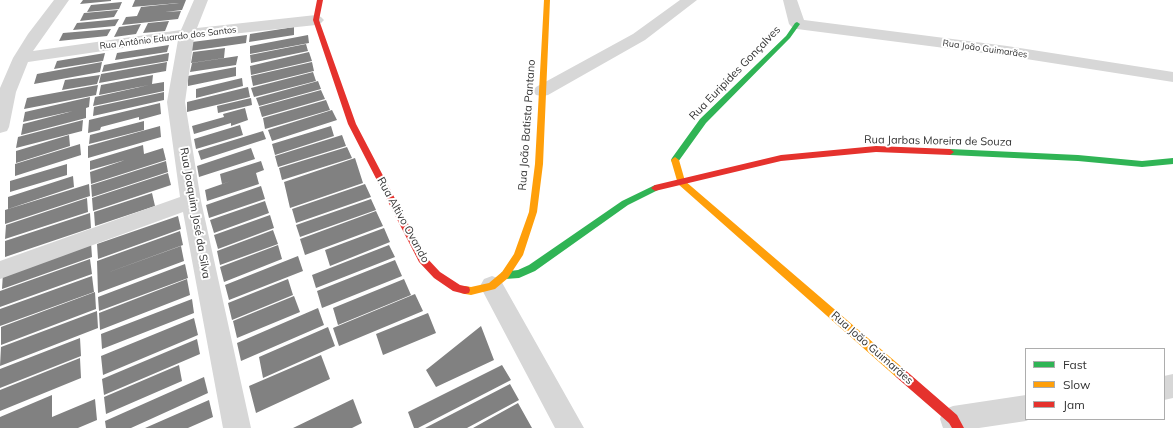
<!DOCTYPE html>
<meta charset="utf-8">
<style>
body{margin:0}
#map{position:relative;width:1173px;height:428px;overflow:hidden;background:#fff;font-family:Mulish,sans-serif}
canvas{display:block}
.legend{position:absolute;left:1025px;top:348px;width:140px;height:72px;box-sizing:border-box;background:#fff;border:1px solid #adadad;margin:0;padding:5px 7px;list-style:none;font-size:12px;color:#333}
.legend li{display:flex;align-items:center;gap:8px;height:20px}
.legend b{width:20px;border:1px solid #adadad}
</style>
<div id="map">
<canvas width="1173" height="428"></canvas>
<ul class="legend">
<li><b style="height:5px;background:#30b455"></b>Fast</li>
<li><b style="height:5px;background:#ff9f0a"></b>Slow</li>
<li><b style="height:5px;background:#e5322d"></b>Jam</li>
</ul>
</div>
<script>
const g = document.querySelector('canvas').getContext('2d');
g.lineJoin = 'round';
function fillPath(path, color) { g.fillStyle = color; g.fill(path, 'evenodd'); }
const shape = rows => new Path2D(rows.map(r => 'M' + r).join(''));
function write(font, color, halo, rows, align = 'center') {
  g.font = font + ' Mulish,sans-serif'; g.lineWidth = 4; g.setLineDash([]); g.textBaseline = 'middle'; g.strokeStyle = halo; g.fillStyle = color; for (const [text, x, y, turn = 0] of rows) {
    g.save(); g.translate(x, y); g.rotate((+turn || 0) * Math.PI / 180); g.textAlign = isNaN(turn) ? turn : align; if (halo) g.strokeText(text, 0, 0); g.fillText(text, 0, 0); g.restore();
  }
}
const building = shape([
 [83,0,111,0,111,1,80,4],
 [135,0,186,0,182,10,165,12,181,11,178,19,122,25,126,17,137,16,141,7,179,3,132,7],
 [122,2,119,9,87,12,91,5],
 [118,10,114,17,80,21,84,13],
 [119,19,115,26,73,30,77,23],
 [169,21,165,31,143,33,148,23],
 [141,24,136,34,114,37,119,27],
 [294,27,294,35,249,42,250,34],
 [111,29,107,36,59,41,63,33],
 [247,35,246,43,190,51,192,42],
 [308,35,309,43,250,54,250,46],
 [306,44,308,51,251,63,250,55],
 [169,45,167,52,115,60,117,53],
 [225,48,224,58,191,63,193,52],
 [309,52,312,61,251,75,250,66],
 [105,53,103,61,54,69,57,61],
 [169,53,168,61,102,72,104,65],
 [238,56,236,65,190,72,192,63],
 [102,62,100,72,34,84,37,74],
 [167,62,166,71,99,83,101,74],
 [312,62,314,71,253,86,251,76],
 [236,67,236,76,188,86,188,76],
 [313,72,316,81,254,97,251,88],
 [100,75,97,84,62,90,65,80],
 [153,75,152,84,164,82,164,91,93,106,95,97,149,85,99,95,101,85],
 [242,78,243,86,196,98,196,89],
 [318,81,321,89,259,106,256,98],
 [98,85,96,95,24,109,27,98],
 [248,87,250,97,187,112,187,102],
 [321,90,325,99,262,117,259,107],
 [164,92,164,100,93,116,94,107],
 [90,97,89,107,86,108,86,118,21,135,23,124,73,111,23,122,25,112],
 [251,98,252,105,218,113,217,106],
 [326,100,330,110,265,129,263,118],
 [160,103,161,114,139,120,139,117,101,127,100,130,88,133,89,120],
 [245,108,248,120,231,126,231,123,194,134,192,126,224,117,223,114],
 [332,110,337,120,272,141,268,130],
 [83,120,82,131,16,148,18,137],
 [144,121,144,130,89,144,90,135],
 [240,125,243,135,196,149,194,139],
 [160,126,161,137,88,158,88,146],
 [331,126,334,136,275,155,272,144],
 [263,131,266,139,201,160,198,151],
 [69,135,70,146,16,163,16,151],
 [342,135,346,146,278,167,275,156],
 [80,144,81,155,15,176,15,164],
 [143,145,144,154,163,148,166,160,91,184,90,172,125,160,90,170,90,161],
 [347,147,352,158,282,180,279,168],
 [251,148,255,159,199,177,197,166],
 [355,158,363,183,290,208,284,182],
 [166,161,168,172,92,197,91,185],
 [261,161,264,170,256,173,259,184,207,201,205,190,231,181,222,184,220,174],
 [67,164,67,175,10,192,10,181],
 [168,173,171,185,93,211,92,198],
 [73,176,74,187,8,209,8,197],
 [89,184,90,196,5,224,5,210],
 [365,184,371,197,296,223,292,209],
 [261,186,265,199,209,218,206,205],
 [152,193,155,206,95,226,94,212],
 [87,198,88,212,5,239,6,225],
 [371,199,376,210,300,237,296,225],
 [265,201,269,213,214,233,210,220],
 [376,211,383,226,305,255,300,239],
 [90,213,91,228,5,257,5,241],
 [270,215,274,228,218,249,214,235],
 [178,216,181,229,98,259,97,244],
 [384,228,390,242,330,266,325,250],
 [273,230,278,244,220,265,217,251],
 [180,231,183,245,101,275,181,246,184,261,98,293,97,261],
 [91,243,92,257,2,289,3,273],
 [278,245,282,259,224,282,220,267],
 [389,245,395,257,316,288,312,275],
 [298,256,303,271,229,300,225,285],
 [90,259,92,274,0,307,0,291],
 [395,260,402,276,322,308,317,291],
 [185,264,188,278,99,311,98,297],
 [92,276,94,292,0,326,0,309],
 [187,279,190,295,100,330,99,313],
 [288,279,293,295,232,320,228,303],
 [404,279,411,295,338,325,333,308],
 [95,292,96,309,1,345,1,327],
 [415,294,423,311,339,346,333,328],
 [294,296,300,312,237,338,233,321],
 [192,299,194,313,102,349,101,334],
 [318,308,324,325,241,361,237,343],
 [97,311,98,328,0,366,1,347],
 [428,313,436,333,383,355,376,334],
 [194,318,198,335,103,375,101,356],
 [481,326,494,360,436,387,426,370],
 [328,327,335,346,263,378,259,357],
 [80,338,81,356,0,388,0,369],
 [197,339,200,354,104,395,102,379],
 [321,355,330,379,256,413,249,386],
 [80,358,81,378,0,411,0,390],
 [179,365,182,381,106,414,104,397],
 [502,365,511,380,418,428,414,428,408,412],
 [204,377,208,393,131,428,106,428,105,421],
 [510,384,519,400,467,428,425,428],
 [52,395,52,417,95,399,97,420,78,428,0,428,0,417],
 [353,399,362,423,352,428,293,428],
 [209,400,213,417,188,428,145,428],
 [518,403,532,428,473,428]
]);
const street = shape([
 [54,0,69,0,33,51,181,30,194,0,208,0,197,28,316,15,321,17,324,20,321,23,316,25,194,38,185,102,201,201,251,428,223,428,183,212,0,279,0,261,180,197,167,102,178,40,28,62,16,92,9,127,7,131,0,133,0,88,13,58,28,34,54,0],
 [680,0,697,0,645,40,548,95,542,96,536,95,533,91,536,87,633,34,680,0],
 [783,0,797,0,804,20,1007,46,1173,72,1173,82,1007,56,797,29,792,27,789,24,783,0],
 [492,276,500,279,584,428,555,428,480,286,484,279,492,276],
 [1173,374,1173,398,1164,400,1164,376,1173,374],
 [1026,395,1026,419,1030,419,1026,421,979,428,943,428,940,419,943,410,953,406,1026,395]
]);
const fast = shape([
 [797,22,800,24,790,38,706,123,678,162,672,162,671,160,672,158,700,119,786,36,795,23,797,22],
 [950,149,1078,155,1142,161,1173,158,1173,164,1142,167,1078,161,950,155,946,152,950,149],
 [655,185,659,188,658,190,628,205,535,271,519,278,505,279,502,278,500,275,502,272,518,270,529,265,622,201,655,185]
]);
const slow = shape([
 [544,0,550,0,543,164,537,212,523,255,508,278,495,289,471,295,465,294,461,293,460,290,461,287,465,286,471,287,489,283,502,272,514,254,529,212,535,164,544,0],
 [675,157,679,160,685,181,904,369,905,373,904,377,900,378,896,377,678,184,671,160,675,157]
]);
const jam = shape([
 [317,0,323,0,319,20,356,124,425,256,440,272,460,285,469,287,470,290,469,293,465,294,453,291,434,278,419,262,348,124,313,20,317,0],
 [876,146,950,149,954,152,950,155,876,152,781,161,655,191,651,188,655,185,781,155,876,146],
 [900,368,904,369,957,415,964,428,952,428,949,423,896,377,895,373,896,369,900,368]
]);
const farStreetnames = [
 ["Rua Antônio Eduardo dos Santos",168,38,-7],
 ["Rua João Guimarães",985,49,8]
];
const streetNames = [
 ["Rua Euripides Gonçalves",735,73,-46],
 ["Rua João Batista Pantano",527,125,-86],
 ["Rua Jarbas Moreira de Souza",938,141,1],
 ["Rua Joaquim José da Silva",195,213,80],
 ["Rua Altivo Ovando",403,220,61],
 ["Rua João Guimarães",872,348,41]
];
fillPath(building, '#818181');
fillPath(street, '#d7d7d7');
fillPath(fast, '#30b455');
fillPath(slow, '#ff9f0a');
fillPath(jam, '#e5322d');
write('9px', '#333', '#fff', farStreetnames);
write('11px', '#333', '#fff', streetNames);
</script>
